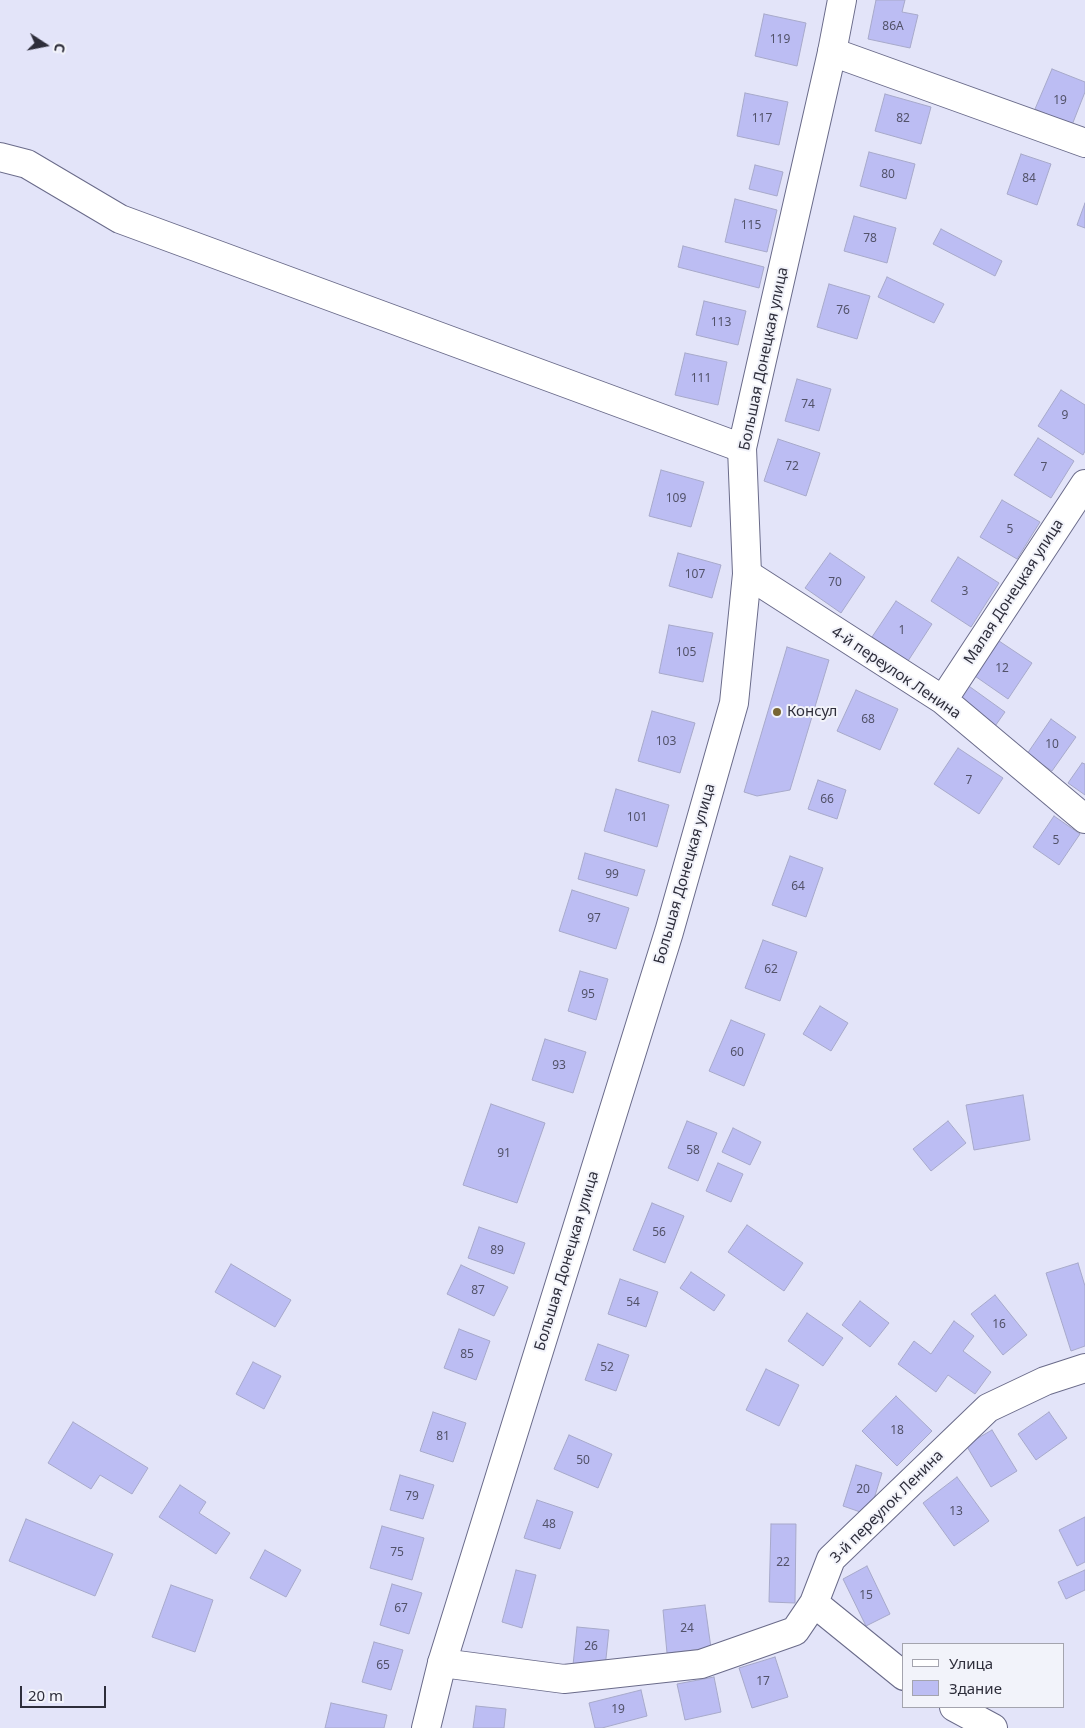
<!DOCTYPE html>
<meta charset="utf-8">
<style>
body{margin:0}
#map{position:relative;width:1085px;height:1728px;overflow:hidden;background:#e3e4f9;font-family:"Noto Sans",sans-serif}
canvas{display:block}
.legend{position:absolute;left:902px;top:1643px;width:162px;height:65px;box-sizing:border-box;background:#f2f3fa;border:1px solid #a4a4ae;margin:0;padding:6px 9px;list-style:none;font-size:15px;color:#2e2e3b}
.legend li{display:flex;align-items:center;gap:10px;height:25px}
.legend b{width:25px;border:1px solid #a4a4ae}
.north{position:absolute;left:20px;top:20px;width:50px;height:50px;-webkit-text-stroke:4px #f2f3fa;paint-order:stroke;rotate:101deg;font-size:14px;font-weight:700;line-height:20px;text-align:center;color:#2e2e3b}
.north::after{content:'';display:block;margin:auto;width:18px;height:22px;background:#2e2e3b;clip-path:polygon(50% 0,100% 100%,50% 72%,0 100%)}
.scale{position:absolute;left:20px;top:1686px;width:86px;height:22px;box-sizing:border-box;border:2px solid #2e2e3b;border-top:0;padding-left:6px;font-size:15px;line-height:18px;white-space:nowrap;color:#2e2e3b;-webkit-text-stroke:4px #f2f3fa;paint-order:stroke}
</style>
<div id="map">
<canvas width="1085" height="1728"></canvas>
<ul class="legend">
<li><b style="height:6px;background:#fff"></b>Улица</li>
<li><b style="height:14px;background:#bcbdf3"></b>Здание</li>
</ul>
<div class="north">С</div>
<div class="scale">20 m</div>
</div>
<script>
const g = document.querySelector('canvas').getContext('2d');
g.lineJoin = 'round';
function fillPath(path, color) { g.fillStyle = color; g.fill(path, 'evenodd'); }
const shape = rows => new Path2D(rows.map(r => 'M' + r).join(''));
function strokePath(path, color, width, dash) { g.strokeStyle = color; g.lineWidth = width; g.lineCap = dash ? 'butt' : 'round'; g.setLineDash(dash || []); g.stroke(path); }
function write(font, color, halo, rows, align = 'center') {
  g.font = font + ' "Noto Sans",sans-serif'; g.lineWidth = 4; g.setLineDash([]); g.textBaseline = 'middle'; g.strokeStyle = halo; g.fillStyle = color; for (const [text, x, y, turn = 0] of rows) {
    g.save(); g.translate(x, y); g.rotate((+turn || 0) * Math.PI / 180); g.textAlign = isNaN(turn) ? turn : align; if (halo) g.strokeText(text, 0, 0); g.fillText(text, 0, 0); g.restore();
  }
}
const building = shape([
 [876,0,905,0,902,12,918,15,910,48,868,39,876,0],
 [764,14,806,23,797,66,755,56,764,14],
 [1052,69,1085,82,1085,92,1072,125,1035,109,1052,69],
 [745,93,788,102,779,145,737,136,745,93],
 [885,94,931,107,921,144,875,131,885,94],
 [869,152,915,164,906,199,860,186,869,152],
 [1021,154,1051,164,1037,205,1007,194,1021,154],
 [755,165,783,172,777,196,749,189,755,165],
 [735,199,777,210,767,252,725,242,735,199],
 [1085,203,1085,228,1077,225,1085,203],
 [854,216,896,228,887,263,844,251,854,216],
 [941,229,1002,261,995,276,933,244,941,229],
 [683,246,764,267,759,288,678,267,683,246],
 [887,277,944,304,934,323,878,297,887,277],
 [829,284,870,296,857,339,817,327,829,284],
 [704,301,746,311,738,345,696,335,704,301],
 [685,353,727,362,718,405,675,395,685,353],
 [797,379,831,389,819,431,785,421,797,379],
 [1061,390,1085,405,1085,451,1083,455,1038,426,1061,390],
 [1038,438,1074,461,1051,498,1014,475,1038,438],
 [778,439,820,453,806,496,764,481,778,439],
 [661,470,704,482,691,527,649,516,661,470],
 [1002,500,1040,522,1017,559,980,537,1002,500],
 [678,553,721,565,712,598,669,586,678,553],
 [830,553,865,577,841,613,805,588,830,553],
 [958,557,999,583,971,627,931,601,958,557],
 [896,601,932,624,908,661,872,637,896,601],
 [669,625,713,633,703,682,659,673,669,625],
 [996,639,1032,663,1008,699,972,674,996,639],
 [787,647,829,660,790,790,757,796,744,792,787,647],
 [966,684,1005,712,993,729,953,701,966,684],
 [856,690,898,709,880,750,837,731,856,690],
 [652,711,695,723,680,773,638,761,652,711],
 [1051,719,1076,737,1052,771,1027,754,1051,719],
 [958,748,1003,778,979,814,934,784,958,748],
 [1082,763,1085,764,1085,795,1068,783,1082,763],
 [818,780,846,790,837,819,808,809,818,780],
 [616,789,669,805,657,847,604,831,616,789],
 [1054,816,1080,834,1059,865,1033,847,1054,816],
 [585,853,645,870,637,896,578,879,585,853],
 [790,856,823,868,806,917,772,905,790,856],
 [572,890,629,908,616,949,559,931,572,890],
 [763,940,797,952,780,1001,745,988,763,940],
 [580,971,608,979,596,1020,568,1011,580,971],
 [820,1006,848,1023,831,1051,803,1034,820,1006],
 [731,1020,765,1034,744,1086,709,1071,731,1020],
 [545,1039,586,1052,573,1093,532,1080,545,1039],
 [1023,1095,1030,1140,974,1150,966,1105,1023,1095],
 [491,1104,545,1123,517,1203,463,1185,491,1104],
 [687,1121,717,1133,698,1181,668,1168,687,1121],
 [948,1121,966,1143,931,1171,913,1149,948,1121],
 [733,1128,761,1142,750,1165,722,1152,733,1128],
 [718,1163,743,1174,731,1202,706,1191,718,1163],
 [652,1203,684,1216,665,1263,633,1250,652,1203],
 [747,1225,803,1263,784,1291,728,1252,747,1225],
 [479,1227,525,1243,514,1274,468,1258,479,1227],
 [1078,1263,1085,1286,1085,1346,1071,1351,1046,1273,1078,1263],
 [231,1264,291,1300,275,1327,215,1292,231,1264],
 [461,1265,508,1287,494,1316,447,1294,461,1265],
 [691,1272,725,1295,714,1311,680,1288,691,1272],
 [620,1279,658,1292,646,1327,608,1314,620,1279],
 [995,1295,1027,1335,1003,1355,971,1314,995,1295],
 [860,1301,889,1323,870,1347,842,1325,860,1301],
 [807,1313,843,1338,823,1366,788,1341,807,1313],
 [954,1321,974,1336,963,1351,991,1372,975,1394,948,1375,936,1392,898,1364,914,1341,931,1354,954,1321],
 [459,1329,490,1341,476,1380,444,1368,459,1329],
 [598,1344,629,1355,616,1391,585,1380,598,1344],
 [253,1362,281,1376,264,1409,236,1394,253,1362],
 [766,1369,799,1385,779,1426,746,1410,766,1369],
 [896,1396,932,1431,897,1466,862,1431,896,1396],
 [433,1412,466,1423,453,1462,420,1451,433,1412],
 [1049,1412,1067,1438,1036,1460,1018,1434,1049,1412],
 [73,1422,148,1468,132,1494,100,1475,91,1489,48,1463,73,1422],
 [992,1430,1017,1471,991,1487,966,1445,992,1430],
 [569,1435,612,1454,598,1488,554,1469,569,1435],
 [856,1465,882,1473,869,1515,843,1506,856,1465],
 [400,1475,434,1485,423,1519,390,1510,400,1475],
 [957,1477,989,1521,954,1546,923,1503,957,1477],
 [180,1485,206,1502,199,1513,230,1533,216,1554,159,1517,180,1485],
 [537,1500,573,1512,560,1549,524,1538,537,1500],
 [1085,1517,1085,1562,1077,1566,1059,1530,1085,1517],
 [26,1519,113,1554,95,1596,9,1561,26,1519],
 [771,1524,796,1524,795,1603,769,1602,771,1524],
 [382,1526,424,1538,412,1580,370,1568,382,1526],
 [265,1550,301,1570,286,1597,250,1578,265,1550],
 [867,1566,890,1614,866,1626,843,1579,867,1566],
 [516,1570,536,1575,522,1628,502,1622,516,1570],
 [1085,1570,1085,1590,1066,1599,1058,1582,1085,1570],
 [392,1584,422,1593,409,1634,380,1625,392,1584],
 [171,1585,213,1600,195,1652,152,1637,171,1585],
 [705,1605,711,1648,667,1653,663,1610,705,1605],
 [577,1627,609,1630,605,1668,573,1665,577,1627],
 [374,1642,403,1650,391,1690,362,1682,374,1642],
 [775,1657,788,1697,752,1708,739,1668,775,1657],
 [714,1677,721,1712,685,1720,677,1684,714,1677],
 [641,1690,647,1716,602,1728,595,1728,589,1703,641,1690],
 [331,1703,387,1715,384,1728,325,1728,331,1703],
 [476,1706,506,1709,504,1728,473,1728,476,1706]
]);
const minor = shape([
 [832,52,1085,143],
 [0,157,27,164,120,219,742,448],
 [747,574,943,700,1085,819],
 [943,700,1085,484],
 [814,1603,904,1676],
 [442,1663,564,1679,701,1664,795,1631,814,1603,831,1559,988,1408,1045,1381,1085,1368],
 [954,1707,993,1728]
]);
const tertiary = shape([
 [426,1728,442,1663,669,932,734,703,747,574,742,448,832,52,842,0]
]);
const markers = [
 [777,712,5,"#786533"]
];
const numberNames = [
 ["86А",893,27],
 ["119",780,40],
 ["19",1060,101],
 ["117",762,119],
 ["82",903,119],
 ["80",888,175],
 ["84",1029,179],
 ["115",751,226],
 ["78",870,239],
 ["76",843,311],
 ["113",721,323],
 ["111",701,379],
 ["74",808,405],
 ["9",1065,416],
 ["72",792,467],
 ["7",1044,468],
 ["109",676,499],
 ["5",1010,530],
 ["107",695,575],
 ["70",835,583],
 ["3",965,592],
 ["1",902,631],
 ["105",686,653],
 ["12",1002,669],
 ["68",868,720],
 ["103",666,742],
 ["10",1052,745],
 ["7",969,781],
 ["66",827,800],
 ["101",637,818],
 ["5",1056,841],
 ["99",612,875],
 ["64",798,887],
 ["97",594,919],
 ["62",771,970],
 ["95",588,995],
 ["60",737,1053],
 ["93",559,1066],
 ["58",693,1151],
 ["91",504,1154],
 ["56",659,1233],
 ["89",497,1251],
 ["87",478,1291],
 ["54",633,1303],
 ["16",999,1325],
 ["85",467,1355],
 ["52",607,1368],
 ["18",897,1431],
 ["81",443,1437],
 ["50",583,1461],
 ["20",863,1490],
 ["79",412,1497],
 ["13",956,1512],
 ["48",549,1525],
 ["75",397,1553],
 ["22",783,1563],
 ["15",866,1596],
 ["67",401,1609],
 ["24",687,1629],
 ["26",591,1647],
 ["65",383,1666],
 ["17",763,1682],
 ["19",618,1710]
];
const streetNames = [
 ["Большая Донецкая улица",764,359,-78],
 ["Малая Донецкая улица",1014,592,-57],
 ["4-й переулок Ленина",896,673,34],
 ["Большая Донецкая улица",685,874,-74],
 ["Большая Донецкая улица",567,1261,-73],
 ["3-й переулок Ленина",887,1507,-45]
];
const poiNames = [
 ["Консул",787,712]
];
fillPath(building, '#bcbdf3');
strokePath(building, '#a7a9ca', 1);
strokePath(minor, '#6a6b8a', 30);
strokePath(tertiary, '#6a6b8a', 30);
strokePath(minor, '#fff', 28);
strokePath(tertiary, '#fff', 28);
for (const [x, y, r, color] of markers) { const dot = new Path2D(); dot.arc(x, y, r, 0, 2 * Math.PI); g.fillStyle = color; g.fill(dot); strokePath(dot, '#f2f3fa', 2); }
write('12px', '#525269', null, numberNames);
write('15px', '#2e2e3b', '#f2f3fa', streetNames);
write('15px', '#2e2e3b', '#f2f3fa', poiNames, 'left');
</script>
